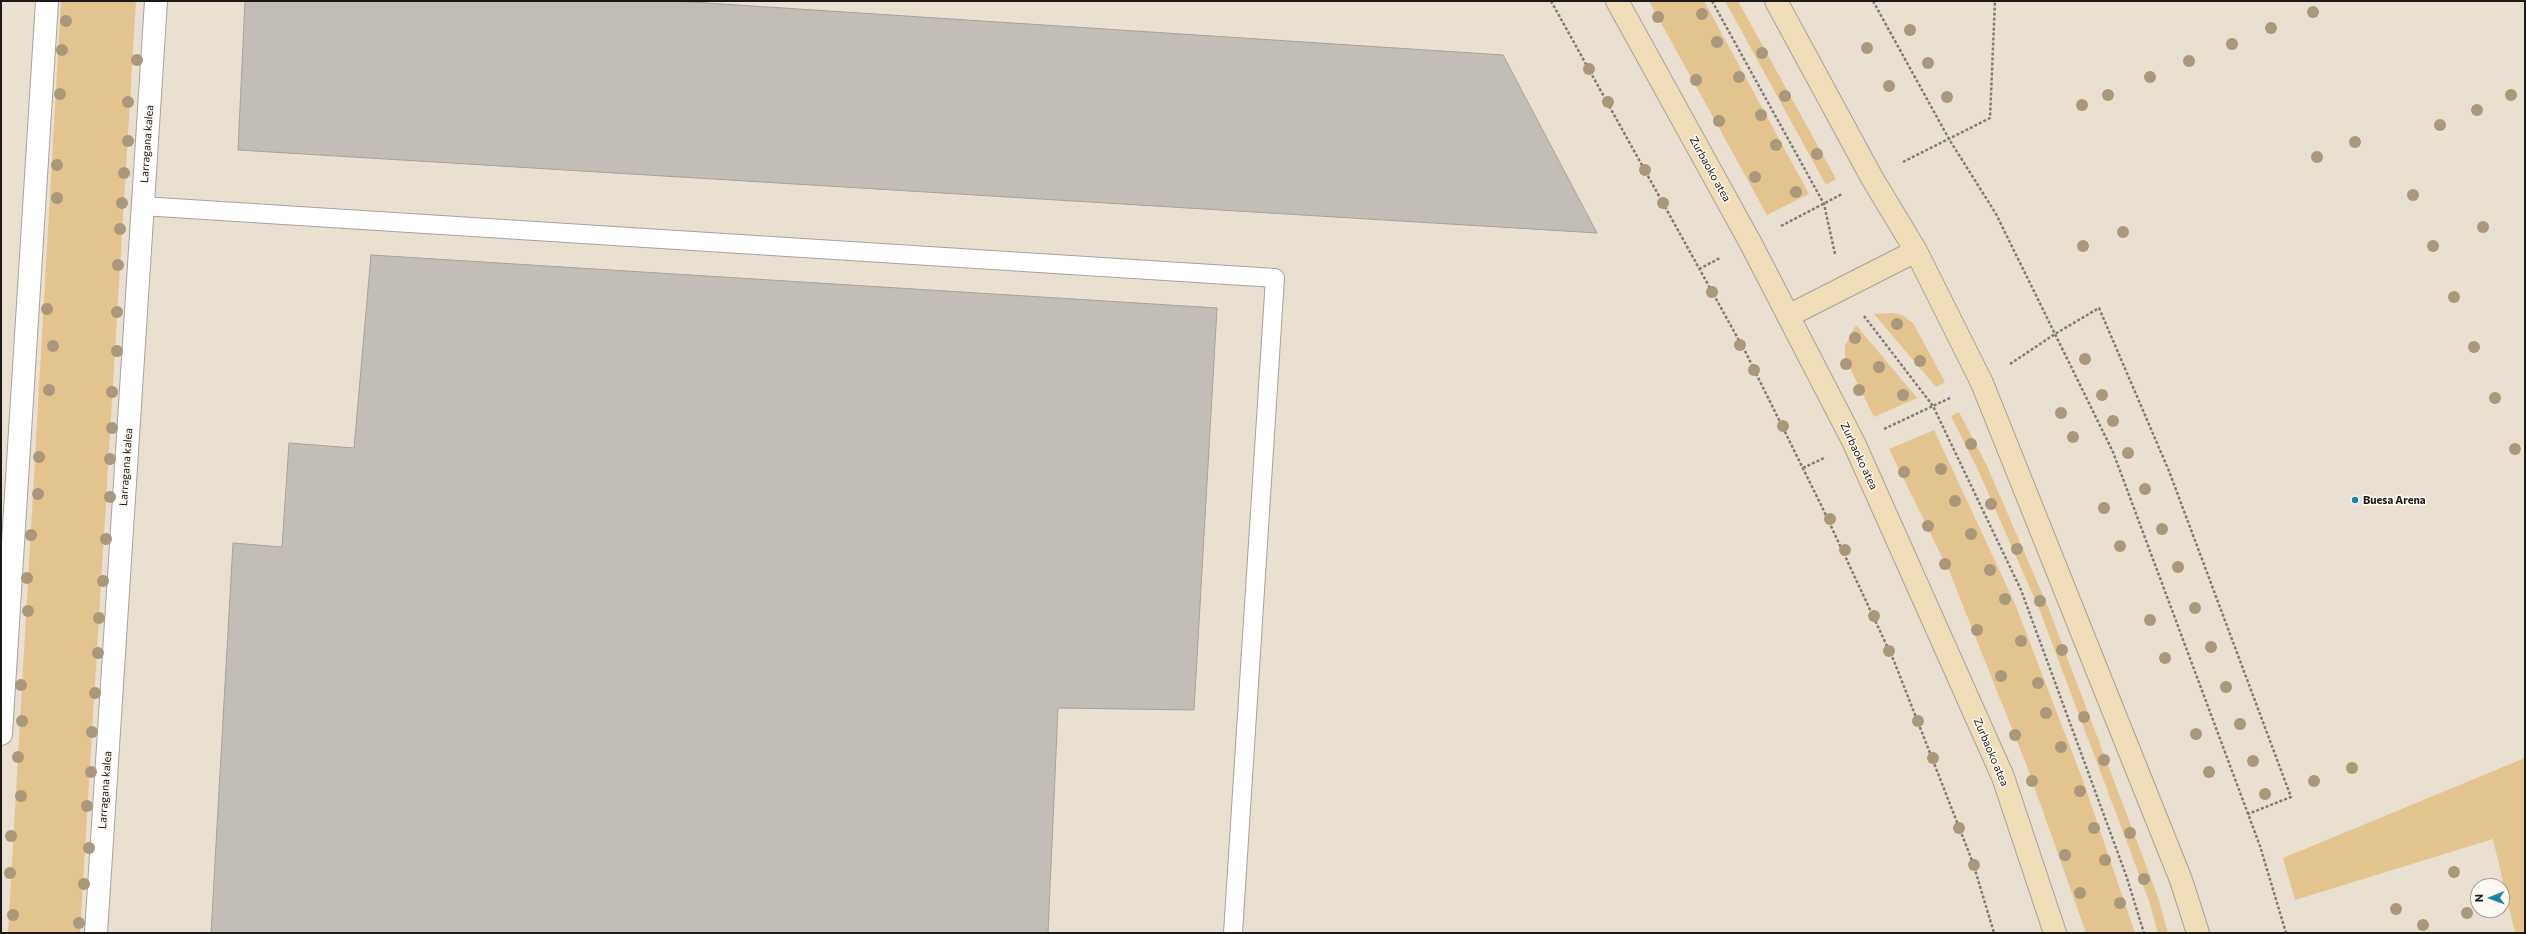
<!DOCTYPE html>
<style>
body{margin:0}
#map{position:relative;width:2526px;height:934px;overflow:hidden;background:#f1ece5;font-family:Commissioner,sans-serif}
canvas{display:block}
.frame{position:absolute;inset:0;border:2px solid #1b1917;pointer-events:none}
.north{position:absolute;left:2470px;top:878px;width:40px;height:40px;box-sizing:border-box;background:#fef9f2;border:1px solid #a39f9a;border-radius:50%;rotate:269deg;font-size:11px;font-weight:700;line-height:16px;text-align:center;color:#1b1917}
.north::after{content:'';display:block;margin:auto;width:14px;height:18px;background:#1984ac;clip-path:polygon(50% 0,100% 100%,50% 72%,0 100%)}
</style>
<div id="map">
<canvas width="2526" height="934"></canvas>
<div class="frame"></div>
<div class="north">N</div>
</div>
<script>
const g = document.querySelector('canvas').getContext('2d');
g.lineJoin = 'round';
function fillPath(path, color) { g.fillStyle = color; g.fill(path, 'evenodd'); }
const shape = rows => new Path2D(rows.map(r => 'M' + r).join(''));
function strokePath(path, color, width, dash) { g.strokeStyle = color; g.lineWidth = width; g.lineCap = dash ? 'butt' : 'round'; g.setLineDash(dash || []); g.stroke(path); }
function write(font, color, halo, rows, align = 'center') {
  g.font = font + ' Commissioner,sans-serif'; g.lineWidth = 3; g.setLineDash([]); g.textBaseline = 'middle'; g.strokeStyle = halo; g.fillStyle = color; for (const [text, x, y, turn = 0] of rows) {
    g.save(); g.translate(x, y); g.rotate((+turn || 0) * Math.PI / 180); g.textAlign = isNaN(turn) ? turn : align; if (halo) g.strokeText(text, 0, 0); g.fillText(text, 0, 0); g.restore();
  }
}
const built = shape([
 [1,1,2525,1,2525,933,1,933],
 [2478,886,2502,886,2502,910,2478,910]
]);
const green = shape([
 [61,1,136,1,80,933,8,933],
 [1649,1,1704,1,1809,194,1767,215],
 [1725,1,1738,1,1836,179,1826,185],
 [1893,313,1902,315,1913,323,1945,382,1936,387,1874,314],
 [1856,325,1917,398,1874,417,1845,358,1845,346],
 [1959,412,1987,466,2048,607,2158,897,2168,933,2158,933,2149,901,2040,611,1978,470,1951,416],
 [1934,430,2015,604,2082,778,2135,933,2086,933,2028,769,1950,573,1889,449],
 [2525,758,2525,933,2515,933,2493,839,2295,900,2283,858]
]);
const building = shape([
 [245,1,676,1,1503,55,1597,233,238,150,245,1],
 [371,255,1217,308,1194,710,1058,708,1048,933,211,933,233,543,282,547,289,443,354,448,371,255]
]);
const path = shape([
 [1551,1,1746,353,1823,509,1894,661,1973,863,1994,933],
 [1712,1,1824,204,1835,254],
 [1873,1,1949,139,1996,214,2113,452,2260,846,2286,933],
 [1903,162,1990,118,1995,1],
 [1781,226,1842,194],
 [1699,269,1720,258],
 [1864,316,1933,406,2021,590,2126,875,2144,933],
 [2010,364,2055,334,2099,308,2169,471,2291,797,2248,814],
 [1884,429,1950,398],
 [1803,468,1824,458]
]);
const lane = shape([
 [142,206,1275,278,1233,933]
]);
const street = shape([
 [1,734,47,1],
 [96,933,156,1]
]);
const secondary = shape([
 [1617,1,1750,242,1854,443,2003,777,2055,933],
 [1776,1,1872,178,1916,251,1982,383,2181,880,2198,933],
 [1788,316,1916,251]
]);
const trees = [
 [2313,12],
 [1702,14],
 [1658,17],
 [66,21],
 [2271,28],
 [1910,30],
 [1717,42],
 [2232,44],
 [1867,48],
 [62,50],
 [1762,53],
 [137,60],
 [2189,61],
 [1928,63],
 [1589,69],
 [1739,77],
 [2150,77],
 [1696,80],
 [1889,86],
 [60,94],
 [2108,95],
 [2511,95],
 [1785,96],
 [1947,97],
 [128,102],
 [1608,102],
 [2082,105],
 [2477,110],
 [1761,115],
 [1719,121],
 [2440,125],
 [128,141],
 [2355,142],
 [1776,145],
 [1817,154],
 [2317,157],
 [57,165],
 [1645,170],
 [124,173],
 [1755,177],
 [1796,192],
 [2413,195],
 [57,198],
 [122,203],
 [1663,203],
 [2483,227],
 [120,229],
 [2123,232],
 [2083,246],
 [2433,246],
 [118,265],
 [1712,292],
 [2454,297],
 [47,309],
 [117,312],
 [1897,324],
 [1855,338],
 [1740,345],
 [53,346],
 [2474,347],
 [117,351],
 [2085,359],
 [1920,361],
 [1846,364],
 [1879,367],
 [1754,370],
 [49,390],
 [1859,390],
 [112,392],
 [1903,395],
 [2102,395],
 [2495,398],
 [2061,413],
 [2113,421],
 [1783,426],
 [112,428],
 [2073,437],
 [1971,444],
 [2515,449],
 [2128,453],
 [39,457],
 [110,459],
 [1941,469],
 [1904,472],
 [2145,489],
 [38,494],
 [110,497],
 [1955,501],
 [1991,504],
 [2104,508],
 [1830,519],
 [1928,526],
 [2162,529],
 [1971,534],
 [31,535],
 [106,539],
 [2120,546],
 [2017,549],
 [1845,550],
 [1945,564],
 [2178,567],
 [1990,570],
 [27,578],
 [103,581],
 [2005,599],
 [2040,601],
 [2195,608],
 [28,611],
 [1874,616],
 [99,618],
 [2150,620],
 [1977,630],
 [2021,641],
 [2211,647],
 [2062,650],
 [1889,651],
 [98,653],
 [2165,658],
 [2001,676],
 [2038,683],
 [21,685],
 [2226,687],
 [95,693],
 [2046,713],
 [2084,717],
 [22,721],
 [1918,721],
 [2240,724],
 [92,732],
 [2196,734],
 [2015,735],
 [2061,747],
 [18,757],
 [1933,758],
 [2104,760],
 [2253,761],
 [2352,768],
 [91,772],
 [2209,772],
 [2032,781],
 [2314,781],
 [2080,791],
 [2265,794],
 [21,796],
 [87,806],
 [1959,828],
 [2094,828],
 [2130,833],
 [11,836],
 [89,848],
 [2065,855],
 [2105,860],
 [1974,865],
 [2454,872],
 [10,873],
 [2144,879],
 [84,884],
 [2080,893],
 [2120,903],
 [2396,909],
 [2467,913],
 [13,915],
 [79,923],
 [2423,925]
];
const markers = [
 [2355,500,4,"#1984ac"]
];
const streetNames = [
 ["Larragana kalea",147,144,-86],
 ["Zurbaoko atea",1710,169,61],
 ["Zurbaoko atea",1859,456,65],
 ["Larragana kalea",126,467,-86],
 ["Zurbaoko atea",1991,752,67],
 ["Larragana kalea",105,790,-86]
];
const poiNames = [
 ["Buesa Arena",2363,500]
];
fillPath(built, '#e9e0d2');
fillPath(green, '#e3c38e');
fillPath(building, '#c2beb7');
strokePath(building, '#a7a29b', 1);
strokePath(lane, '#a7a39c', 20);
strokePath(street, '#a7a39c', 24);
strokePath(secondary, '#a7a39c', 24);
strokePath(path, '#807d78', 2.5, [3, 2]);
strokePath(lane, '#fff', 18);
strokePath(street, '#fff', 22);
strokePath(secondary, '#efdeb8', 22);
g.fillStyle = '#a99879';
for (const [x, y] of trees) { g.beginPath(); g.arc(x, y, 6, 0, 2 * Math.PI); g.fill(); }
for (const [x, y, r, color] of markers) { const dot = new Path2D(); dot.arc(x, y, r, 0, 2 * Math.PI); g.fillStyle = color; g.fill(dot); strokePath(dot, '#fef9f2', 1.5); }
write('11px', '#1b1917', '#fef9f2', streetNames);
write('bold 11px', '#1b1917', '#fef9f2', poiNames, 'left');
</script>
